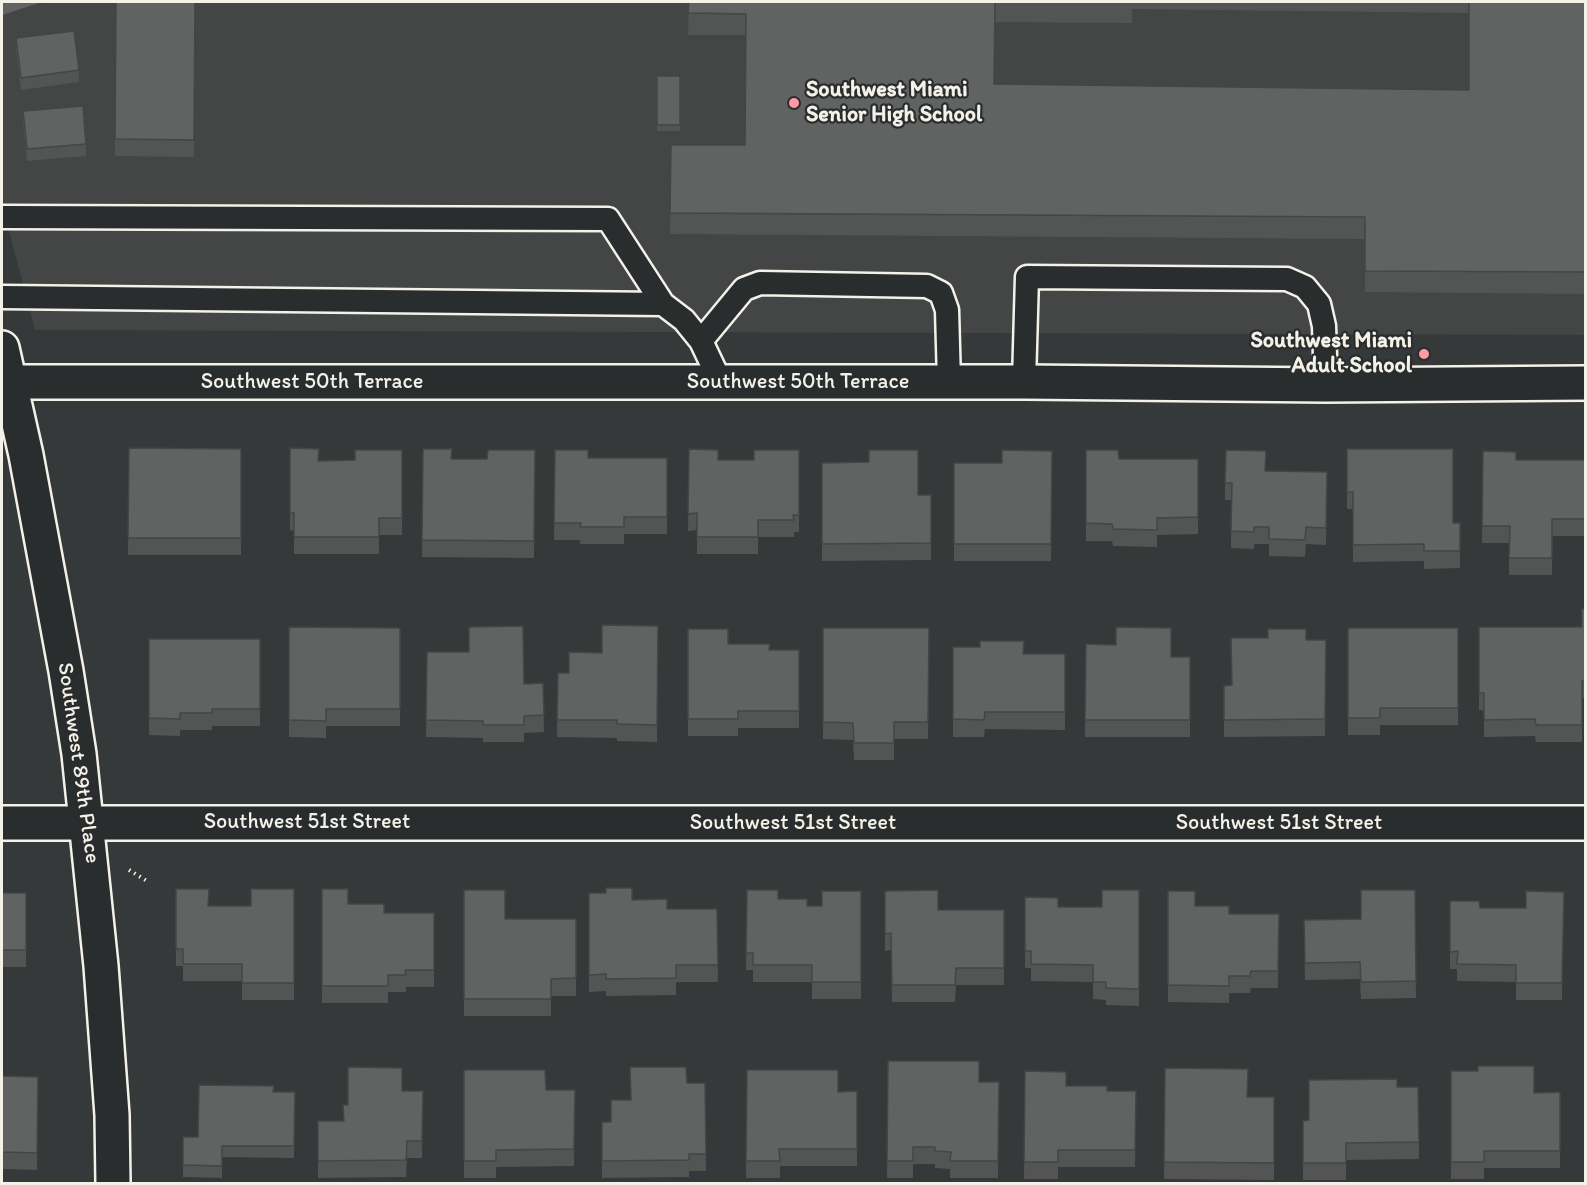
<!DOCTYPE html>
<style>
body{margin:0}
#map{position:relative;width:1587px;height:1185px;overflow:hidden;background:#363939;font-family:Itim,sans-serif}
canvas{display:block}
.frame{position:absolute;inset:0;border:3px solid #f4f1e8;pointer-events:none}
</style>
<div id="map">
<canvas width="1587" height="1185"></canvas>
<div class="frame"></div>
</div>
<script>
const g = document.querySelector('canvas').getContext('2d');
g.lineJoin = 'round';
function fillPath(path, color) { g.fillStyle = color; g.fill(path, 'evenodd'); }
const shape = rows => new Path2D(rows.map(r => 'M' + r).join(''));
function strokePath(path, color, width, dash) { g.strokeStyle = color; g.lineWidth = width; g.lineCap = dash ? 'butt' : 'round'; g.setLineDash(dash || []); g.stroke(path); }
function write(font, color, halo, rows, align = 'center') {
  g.font = font + ' Itim,sans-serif'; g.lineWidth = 4.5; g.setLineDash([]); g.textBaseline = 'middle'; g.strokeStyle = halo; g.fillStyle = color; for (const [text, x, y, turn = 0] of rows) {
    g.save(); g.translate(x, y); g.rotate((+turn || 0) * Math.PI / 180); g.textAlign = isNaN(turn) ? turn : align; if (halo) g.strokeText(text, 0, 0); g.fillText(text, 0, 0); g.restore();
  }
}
const built = shape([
 [2,2,1585,2,1585,335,35,330,2,204]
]);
const path = shape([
 [129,870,147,881]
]);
const service = shape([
 [2,217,608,219,663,304],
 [2,297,663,304,684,320,701,341,720,381],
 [701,341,744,289,760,283,927,286,941,293,947,310,949,382],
 [1024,382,1027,277,1287,279,1305,287,1319,304,1324,326,1326,385]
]);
const minor = shape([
 [2,348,26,455,66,671,79,754,101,966,112,1115,113,1184],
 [10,382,1024,382,1326,385,1586,383],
 [2,823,1586,823]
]);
const wall = shape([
 [116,2,195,2,194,157,115,156],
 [689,2,1586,2,1586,294,1365,292,1365,239,670,234,671,145,745,145,746,35,688,35],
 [1132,9,1469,13,1469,90,994,84,995,22,1132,23],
 [16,38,79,70,79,82,21,90,16,50],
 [657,76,680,76,680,131,657,131],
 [23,111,86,144,86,156,27,161,23,123],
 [129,448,241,449,241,555,128,555],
 [290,448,318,461,355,460,402,450,402,535,379,535,379,554,294,554,294,531,290,530],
 [423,449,452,459,487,459,535,450,534,558,422,557],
 [689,449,718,460,754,460,799,450,799,532,794,532,794,537,758,537,758,554,697,554,697,530,688,531],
 [1347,449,1453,523,1460,523,1460,568,1424,569,1424,561,1353,562,1353,509,1347,509],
 [555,450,588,458,667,458,667,534,624,534,624,544,580,544,580,540,554,540],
 [1086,450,1119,459,1198,459,1198,534,1157,535,1157,547,1113,546,1112,541,1086,541],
 [1052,451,1051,561,954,561,954,463,1002,463],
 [1483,451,1516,460,1586,460,1586,536,1552,536,1552,575,1509,575,1509,543,1482,543],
 [822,463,918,495,931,495,931,560,822,561],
 [1266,471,1327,472,1326,545,1306,544,1305,557,1269,556,1269,544,1254,544,1254,549,1231,548,1231,500,1225,500,1225,483],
 [1586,609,1586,698,1582,698,1582,742,1536,742,1535,736,1484,737,1484,710,1479,710,1479,627,1582,627],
 [658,626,657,742,617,741,617,738,557,737,558,673,569,673,602,653],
 [289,627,400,628,400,726,326,726,326,738,289,737],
 [823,628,929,628,928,739,894,739,894,760,854,760,853,740,823,739],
 [1348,628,1458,628,1458,725,1380,725,1380,735,1348,735],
 [688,629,728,644,770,650,799,650,799,728,738,728,738,736,688,736],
 [149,639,260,639,260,726,212,726,212,730,180,730,180,736,149,735],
 [1306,640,1326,640,1325,736,1224,737,1224,686,1232,685],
 [1086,644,1171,657,1190,657,1190,737,1085,737],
 [953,647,1023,654,1065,654,1065,730,985,729,984,737,953,737],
 [427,652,524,684,543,683,544,732,524,733,524,742,483,742,483,738,426,737],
 [176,889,209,906,251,906,294,889,294,1000,242,1000,242,981,183,981,183,966,176,966],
 [322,889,348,904,384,913,434,913,434,987,406,987,406,992,388,992,388,1003,322,1003],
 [464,890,505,919,576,919,576,996,551,996,551,1016,464,1016],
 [747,890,807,906,822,906,861,891,861,999,812,999,812,982,753,982,753,970,746,970],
 [1139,890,1139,1006,1106,1005,1106,1000,1093,999,1093,982,1031,981,1031,968,1025,968,1025,897,1058,907,1102,907],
 [1415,890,1416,998,1361,999,1360,979,1305,980,1304,920,1361,919],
 [885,891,938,910,1004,910,1004,985,956,985,955,1002,892,1002,891,950,885,951],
 [1168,891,1195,906,1229,914,1279,914,1278,988,1251,988,1250,993,1229,993,1229,1003,1168,1002],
 [1564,892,1562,1000,1516,1000,1516,982,1457,981,1457,969,1450,969,1450,901,1480,908,1526,908],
 [2,893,26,893,26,967,2,967],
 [589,893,632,900,667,909,717,909,718,982,676,982,676,995,606,996,606,991,589,992],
 [888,1061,979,1082,999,1082,998,1178,950,1178,950,1169,935,1168,935,1164,913,1164,913,1178,887,1178],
 [1165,1068,1248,1097,1274,1097,1274,1180,1164,1179],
 [464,1070,546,1090,575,1090,574,1166,496,1167,496,1178,464,1178],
 [747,1070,838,1092,857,1091,857,1166,780,1166,780,1178,746,1178],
 [1025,1071,1066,1086,1107,1091,1136,1091,1135,1167,1058,1167,1058,1179,1024,1179],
 [1451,1071,1534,1093,1560,1092,1560,1168,1484,1168,1484,1179,1451,1179],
 [2,1076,38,1077,37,1170,2,1169],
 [687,1083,705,1083,706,1171,689,1171,689,1177,602,1178,602,1122,611,1122,630,1100],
 [1397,1087,1419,1142,1419,1159,1346,1160,1346,1180,1303,1180,1303,1121,1309,1120],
 [402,1091,423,1091,422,1158,407,1158,406,1177,318,1178,318,1121,343,1121,348,1105],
 [274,1092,295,1092,294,1158,222,1157,222,1178,183,1177,183,1137,198,1137]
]);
const shadedWall = shape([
 [44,2,59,2,59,8,2,28,2,16]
]);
const building = shape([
 [2,2,44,2,2,16,2,2],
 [116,2,195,2,194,140,115,139,116,2],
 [689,2,995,2,994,84,1469,90,1469,2,1586,2,1586,272,1365,271,1365,217,670,213,671,145,745,145,746,14,688,13,689,2],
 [74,31,79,70,21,78,16,38,74,31],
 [657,76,680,76,680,125,657,125,657,76],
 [83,106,86,144,27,149,23,111,83,106],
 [129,448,241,449,241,538,128,538,129,448],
 [290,448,319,449,318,461,355,460,355,450,402,450,402,518,379,518,379,537,294,537,294,513,290,513,290,448],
 [423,449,452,449,451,459,487,459,488,450,535,450,534,541,422,540,423,449],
 [689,449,718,450,718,460,754,460,754,450,799,450,799,515,793,515,794,520,758,520,758,537,697,537,697,513,688,514,689,449],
 [1347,449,1453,449,1453,523,1460,523,1460,551,1424,551,1424,544,1353,545,1353,492,1347,492,1347,449],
 [555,450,588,450,588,458,667,458,667,517,624,517,624,527,580,527,581,523,554,523,555,450],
 [869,450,918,450,918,495,931,495,931,543,822,544,822,463,869,462,869,450],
 [1002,450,1052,451,1051,544,954,544,954,463,1002,463,1002,450],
 [1086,450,1118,450,1119,459,1198,459,1198,517,1157,518,1157,530,1113,529,1112,524,1086,523,1086,450],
 [1226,450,1266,451,1265,471,1327,472,1326,528,1306,527,1305,540,1269,539,1269,527,1254,527,1254,532,1231,531,1232,483,1225,483,1226,450],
 [1483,451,1516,452,1516,460,1586,460,1586,519,1552,519,1552,558,1509,558,1510,526,1482,526,1483,451],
 [1582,609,1586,609,1586,681,1582,681,1582,725,1536,725,1535,719,1484,720,1484,693,1479,693,1479,627,1582,627,1582,609],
 [602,625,658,626,657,725,617,724,617,720,557,720,558,673,569,673,569,652,602,653,602,625],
 [523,626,524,684,543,683,544,715,524,716,524,725,483,725,483,721,426,720,427,652,469,652,469,627,523,626],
 [289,627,400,628,400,709,326,709,326,721,289,720,289,627],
 [1116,627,1171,628,1171,657,1190,657,1190,720,1085,720,1086,644,1116,645,1116,627],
 [823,628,929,628,928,722,894,722,894,743,854,743,853,723,823,722,823,628],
 [1348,628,1458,628,1458,708,1380,708,1380,718,1348,718,1348,628],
 [688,629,728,629,728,644,770,644,769,650,799,650,799,711,738,711,738,719,688,719,688,629],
 [1268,629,1306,629,1306,640,1326,640,1325,719,1224,720,1224,686,1232,685,1231,638,1268,638,1268,629],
 [149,639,260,639,260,709,212,709,212,713,180,713,180,719,149,718,149,639],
 [980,641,1024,641,1023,654,1065,654,1065,712,985,712,984,720,953,719,953,647,980,647,980,641],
 [606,888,632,888,632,900,667,899,667,909,717,909,718,965,676,965,676,978,606,979,606,974,589,975,589,893,606,893,606,888],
 [176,889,209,889,208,906,251,906,251,889,294,889,294,983,242,983,242,964,183,964,183,949,176,949,176,889],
 [322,889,348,889,348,904,384,904,384,913,434,913,434,970,405,970,406,975,388,975,388,986,322,986,322,889],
 [464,890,505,890,505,919,576,919,576,978,551,979,551,999,464,999,464,890],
 [747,890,778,890,778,899,807,899,807,906,822,906,822,891,861,891,861,982,812,982,812,965,753,965,753,953,746,953,747,890],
 [938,890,938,910,1004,910,1004,968,956,968,955,985,892,985,891,933,885,934,885,891,938,890],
 [1102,890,1139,890,1139,989,1106,988,1106,982,1093,982,1093,965,1031,964,1031,951,1025,951,1025,897,1058,898,1058,907,1102,907,1102,890],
 [1361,890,1415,890,1416,981,1361,982,1360,962,1305,963,1304,920,1361,919,1361,890],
 [1168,891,1195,891,1195,906,1229,906,1229,914,1279,914,1278,971,1251,971,1250,976,1229,976,1229,986,1168,985,1168,891],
 [1526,891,1564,892,1562,983,1516,983,1516,965,1457,964,1458,951,1450,952,1450,901,1479,901,1480,908,1526,908,1526,891],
 [2,893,26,893,26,950,2,950,2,893],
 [888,1061,979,1061,979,1082,999,1082,998,1161,950,1161,951,1152,935,1151,935,1147,913,1147,913,1161,887,1161,888,1061],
 [1478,1066,1534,1066,1534,1093,1560,1092,1560,1151,1484,1151,1484,1162,1451,1162,1451,1071,1478,1071,1478,1066],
 [348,1067,402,1068,402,1091,423,1091,422,1141,407,1141,406,1160,318,1161,318,1121,344,1121,343,1105,348,1105,348,1067],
 [630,1067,686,1067,687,1083,705,1083,706,1154,689,1154,689,1160,602,1161,602,1122,611,1122,611,1100,631,1100,630,1067],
 [1165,1068,1248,1069,1247,1097,1274,1097,1274,1163,1164,1162,1165,1068],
 [464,1070,545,1070,546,1090,575,1090,574,1149,496,1150,496,1161,464,1161,464,1070],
 [747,1070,838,1070,838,1092,857,1091,857,1149,779,1149,780,1161,746,1161,747,1070],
 [1025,1071,1066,1072,1066,1086,1107,1086,1107,1091,1136,1091,1135,1150,1058,1150,1058,1162,1024,1162,1025,1071],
 [2,1076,38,1077,37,1153,2,1152,2,1076],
 [1397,1079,1397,1087,1418,1087,1419,1142,1346,1143,1346,1163,1303,1163,1303,1121,1309,1120,1309,1080,1397,1079],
 [199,1085,274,1086,273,1092,295,1092,294,1146,222,1146,222,1166,183,1165,183,1137,198,1137,199,1085]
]);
const markers = [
 [794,103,6,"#ff9aa2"],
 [1424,354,6,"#ff9aa2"]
];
const poiNames = [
 ["Southwest Miami",806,90],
 ["Senior High School",806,115],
 ["Southwest Miami",1412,341,"right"],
 ["Adult School",1412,366,"right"]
];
const streetNames = [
 ["Southwest 50th Terrace",312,382],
 ["Southwest 50th Terrace",798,382],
 ["Southwest 89th Place",78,763,82],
 ["Southwest 51st Street",307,822],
 ["Southwest 51st Street",793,823],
 ["Southwest 51st Street",1279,823]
];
fillPath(built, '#434645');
strokePath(service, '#f4f1e8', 27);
strokePath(minor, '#f4f1e8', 38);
strokePath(path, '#f4f1e8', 4, [1.5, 4.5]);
strokePath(service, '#2a2d2e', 22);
strokePath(minor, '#2a2d2e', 33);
fillPath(wall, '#535554');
fillPath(shadedWall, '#444545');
fillPath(building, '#616362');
strokePath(building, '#444545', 1.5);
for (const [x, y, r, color] of markers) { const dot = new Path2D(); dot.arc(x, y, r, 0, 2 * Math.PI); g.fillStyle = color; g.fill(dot); strokePath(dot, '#2a2d2e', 2); }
write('bold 22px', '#f4f1e8', '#2a2d2e', poiNames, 'left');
write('22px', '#f4f1e8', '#2a2d2e', streetNames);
</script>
